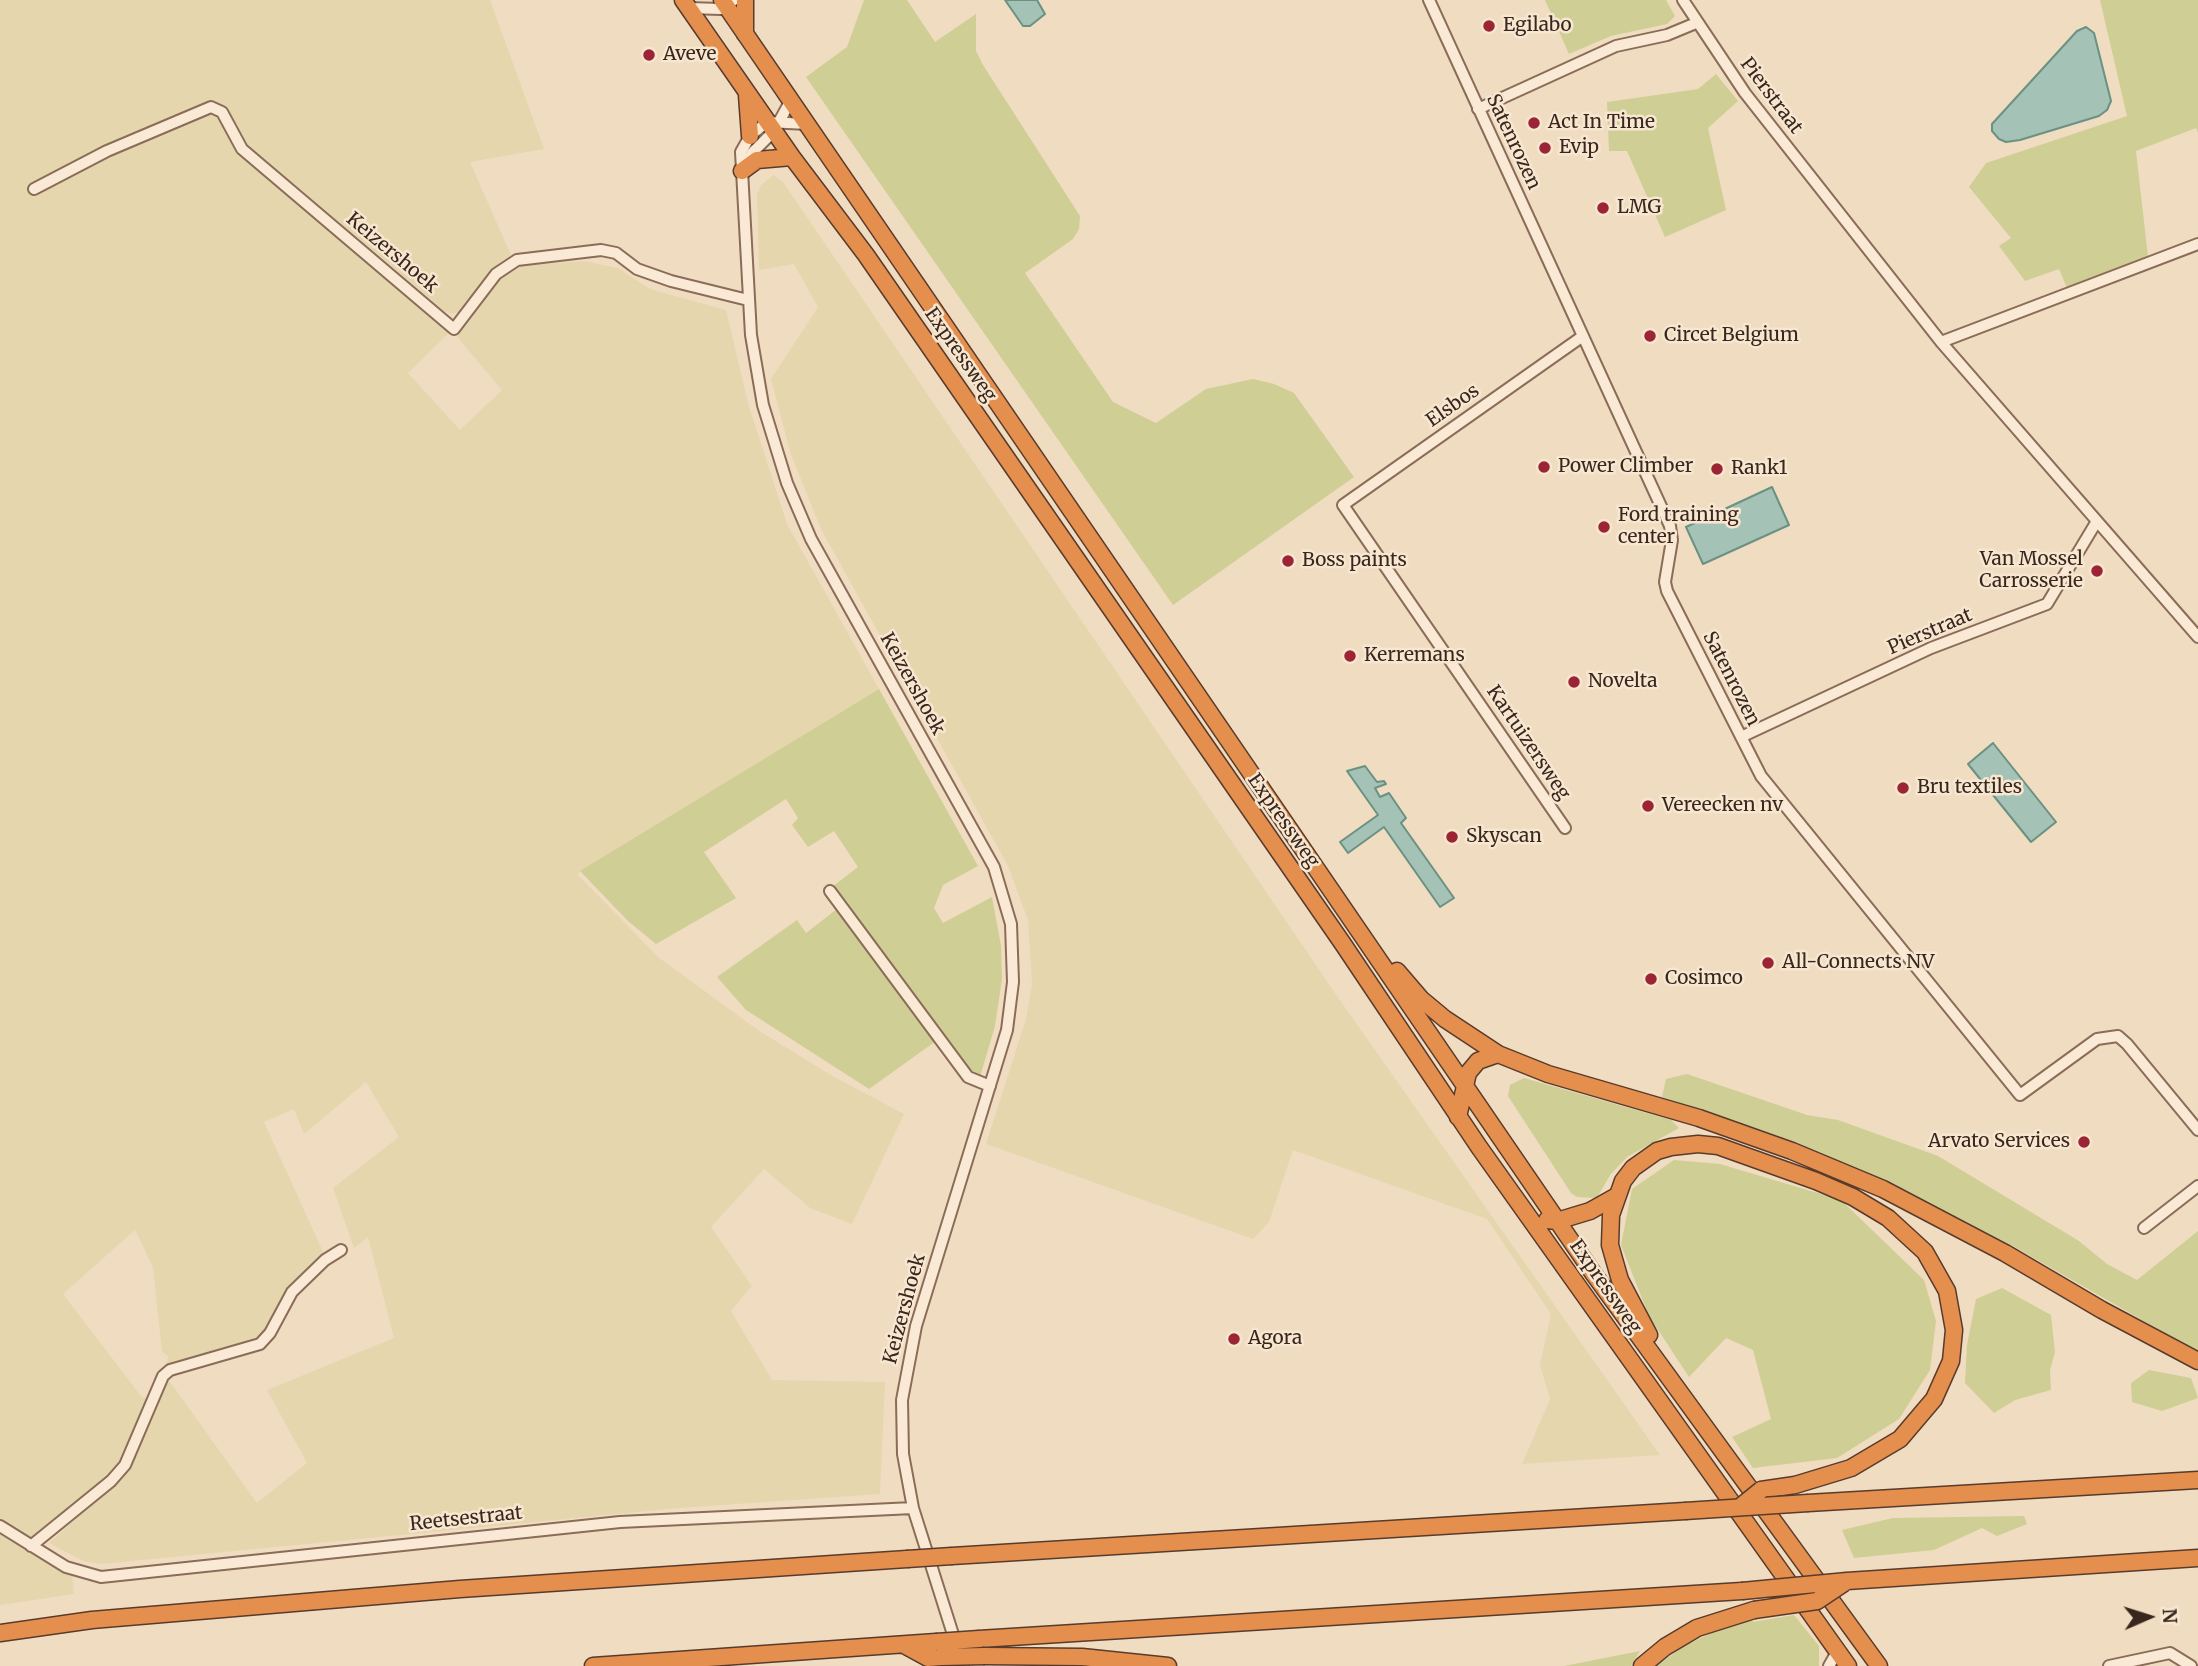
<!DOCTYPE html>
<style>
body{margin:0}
#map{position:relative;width:2198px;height:1666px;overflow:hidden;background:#f0dcc1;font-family:Merriweather,serif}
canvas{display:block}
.north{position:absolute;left:2114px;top:1582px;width:70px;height:70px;-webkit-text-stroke:5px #f7e7d1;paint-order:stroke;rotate:87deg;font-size:19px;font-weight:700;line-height:28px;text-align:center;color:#39271d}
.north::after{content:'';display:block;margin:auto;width:24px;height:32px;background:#39271d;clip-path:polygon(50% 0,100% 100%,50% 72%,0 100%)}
</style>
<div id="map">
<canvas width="2198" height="1666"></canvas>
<div class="north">N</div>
</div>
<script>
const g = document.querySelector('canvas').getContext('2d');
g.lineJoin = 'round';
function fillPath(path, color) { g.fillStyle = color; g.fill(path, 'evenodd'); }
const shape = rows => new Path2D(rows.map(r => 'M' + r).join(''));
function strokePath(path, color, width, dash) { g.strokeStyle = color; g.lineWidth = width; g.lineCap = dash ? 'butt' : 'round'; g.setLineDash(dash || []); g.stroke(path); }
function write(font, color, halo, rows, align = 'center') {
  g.font = font + ' Merriweather,serif'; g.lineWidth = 5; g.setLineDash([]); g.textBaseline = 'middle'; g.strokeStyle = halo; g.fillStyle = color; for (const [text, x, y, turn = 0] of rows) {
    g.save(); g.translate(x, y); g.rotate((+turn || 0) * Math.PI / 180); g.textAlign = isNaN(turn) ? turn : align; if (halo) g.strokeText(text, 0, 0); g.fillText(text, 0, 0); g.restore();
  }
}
const farmland = shape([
 [0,0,490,0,544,149,470,162,511,255,484,279,466,309,453,314,445,312,292,182,280,186,450,332,408,373,460,430,502,390,457,337,496,281,518,266,584,261,618,268,650,289,726,310,748,403,787,524,879,689,577,874,658,957,758,1030,829,1074,904,1114,852,1224,810,1208,764,1169,711,1227,752,1286,731,1311,772,1380,885,1382,880,1494,679,1508,101,1564,83,1561,49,1543,128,1471,168,1379,257,1503,307,1463,267,1390,394,1338,368,1237,354,1248,333,1188,399,1137,366,1082,304,1134,294,1109,264,1122,325,1256,277,1313,259,1341,166,1368,168,1356,162,1352,153,1267,135,1230,63,1294,141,1396,150,1400,123,1464,35,1537,24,1537,0,1523],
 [774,175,783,182,1337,996,1660,1455,1522,1464,1550,1399,1540,1365,1551,1314,1487,1219,1293,1150,1269,1222,1253,1239,986,1144,1026,1019,1032,984,1028,920,1008,866,822,531,791,455,771,379,818,307,794,264,759,270,757,195,761,185],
 [0,1529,72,1574,74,1594,0,1605]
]);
const green = shape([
 [864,0,907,0,935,42,976,14,976,51,983,65,1080,216,1079,229,1073,239,1025,273,1113,402,1156,423,1206,389,1253,379,1274,384,1294,393,1354,477,1173,605,806,77,847,47],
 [1545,0,1666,0,1675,16,1667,24,1611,36,1569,54],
 [2100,0,2198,0,2198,133,2196,128,2136,151,2148,257,2067,288,2059,269,2025,281,1999,246,2011,238,1969,187,1986,163,2127,116],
 [1716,74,1738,101,1708,128,1726,210,1665,237,1627,151,1609,151,1607,102,1698,89],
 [879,689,978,866,943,885,934,908,943,923,992,897,1001,946,1002,979,995,1026,980,1077,957,1058,832,887,858,867,834,831,808,847,792,825,798,818,786,799,704,852,736,898,656,944,628,921,580,871],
 [837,909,936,1041,869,1089,746,1010,717,977,797,920,806,933],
 [1687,1074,1807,1115,1838,1120,1938,1156,2079,1241,2107,1264,2137,1280,2198,1231,2198,1352,2011,1245,1892,1183,1798,1143,1662,1097,1666,1079],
 [1524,1078,1671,1120,1679,1128,1627,1157,1610,1175,1597,1198,1577,1197,1571,1193,1508,1096,1510,1085],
 [1674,1160,1720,1164,1841,1200,1924,1280,1936,1321,1930,1370,1899,1419,1837,1458,1753,1468,1732,1437,1771,1419,1753,1350,1726,1338,1689,1377,1649,1316,1621,1245,1632,1189],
 [2002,1288,2051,1315,2055,1352,2050,1370,2051,1390,2015,1400,1994,1413,1965,1383,1967,1345,1976,1299],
 [2149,1370,2191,1378,2198,1398,2162,1411,2132,1402,2131,1383],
 [2024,1516,2027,1524,1997,1536,1982,1528,1934,1550,1854,1558,1842,1530,1893,1518],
 [1794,1615,1819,1646,1819,1666,1656,1666,1686,1645,1724,1627,1752,1620,1753,1622],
 [1640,1651,1631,1666,1564,1666]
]);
const water = shape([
 [1005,0,1037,0,1045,14,1030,26,1023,26,1005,0],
 [2086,27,2094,33,2111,101,2107,110,2099,116,2020,140,2006,142,1999,139,1992,131,1992,124,2077,31,2086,27],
 [1772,487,1789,525,1703,564,1686,527,1772,487],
 [1993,743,2056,822,2031,842,1968,764,1993,743],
 [1365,766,1377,782,1384,781,1386,784,1375,788,1380,797,1389,793,1406,818,1401,823,1454,898,1440,907,1384,827,1348,853,1340,842,1378,815,1347,771,1365,766]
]);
const minor = shape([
 [1429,0,1670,526,1672,540,1665,582,1667,591,1761,776,2020,1095,2097,1039,2118,1036,2127,1044,2198,1130],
 [1683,0,1745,93,1941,342,2198,637],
 [688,8,721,9,734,0],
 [1478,109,1616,46,1667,35,1696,23],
 [808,124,767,122,750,136,741,152,751,335,763,405,787,483,811,539,994,867,1011,924,1013,982,1007,1030,916,1326,902,1400,903,1454,913,1508,963,1666],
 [745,166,752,153,774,131,791,100],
 [34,189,107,151,211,107,222,112,242,149,454,329,496,274,517,260,601,250,616,253,637,269,671,281,748,300],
 [1941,342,2198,244],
 [1741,737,1931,648,2047,604,2097,521],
 [1565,828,1343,505,1583,336],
 [830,891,968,1077,990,1086],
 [2144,1228,2198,1186],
 [0,1526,66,1567,101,1577,620,1522,913,1508],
 [31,1546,111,1481,125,1465,163,1376,170,1370,260,1344,270,1333,292,1292,325,1260,341,1250],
 [1829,1666,1837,1652],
 [2109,1666,2170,1653,2191,1666]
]);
const highway = shape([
 [683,0,792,157,866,255,1343,944,1479,1147,1848,1666],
 [722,0,1593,1273,1879,1666],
 [745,0,745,34],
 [747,95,750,136],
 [742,171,757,160,792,157],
 [1397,971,1421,999,1445,1019,1498,1054,1548,1074,1699,1118,1792,1151,1883,1189,2005,1253,2102,1310,2198,1361],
 [1458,1117,1468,1073,1478,1061,1498,1054],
 [1547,1220,1557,1221,1590,1211,1615,1197],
 [1649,1335,1620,1280,1610,1245,1611,1215,1623,1181,1633,1168,1657,1151,1671,1147,1698,1144,1718,1146,1816,1181,1853,1197,1888,1218,1925,1252,1947,1291,1954,1330,1951,1361,1934,1399,1900,1439,1851,1468,1795,1485,1761,1490],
 [1808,1503,2198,1480],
 [952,1556,1685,1511],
 [1847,1581,2198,1558],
 [0,1633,92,1620,460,1589,907,1559],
 [979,1639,1742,1591],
 [904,1645,928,1658,941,1657],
 [985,1656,1082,1657,1168,1666],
 [593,1666,936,1642],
 [1642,1666,1665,1647,1697,1628,1754,1610]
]);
const highwayBridge = shape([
 [1740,1507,1761,1490],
 [1685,1511,1808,1503],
 [907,1559,952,1556],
 [1742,1591,1847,1581],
 [1754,1610,1817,1601,1844,1583],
 [936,1642,979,1639],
 [941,1657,985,1656]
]);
const markers = [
 [1489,26,7,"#9c2535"],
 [649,55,7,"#9c2535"],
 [1534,123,7,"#9c2535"],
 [1545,148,7,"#9c2535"],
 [1603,208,7,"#9c2535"],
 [1650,336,7,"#9c2535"],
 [1544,467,7,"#9c2535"],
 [1717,469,7,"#9c2535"],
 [1604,527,7,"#9c2535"],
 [1288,561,7,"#9c2535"],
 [2097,571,7,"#9c2535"],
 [1350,656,7,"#9c2535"],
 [1574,682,7,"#9c2535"],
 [1903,788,7,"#9c2535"],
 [1648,806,7,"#9c2535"],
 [1452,837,7,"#9c2535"],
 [1768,963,7,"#9c2535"],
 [1651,979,7,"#9c2535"],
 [2084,1142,7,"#9c2535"],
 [1234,1339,7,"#9c2535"]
];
const poiNames = [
 ["Egilabo",1503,26],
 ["Aveve",663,55],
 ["Act In Time",1548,123],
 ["Evip",1559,148],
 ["LMG",1617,208],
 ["Circet Belgium",1664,336],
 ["Power Climber",1558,467],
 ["Rank1",1731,469],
 ["Ford training",1618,516],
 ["center",1618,538],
 ["Van Mossel",2083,560,"right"],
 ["Carrosserie",2083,582,"right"],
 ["Boss paints",1302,561],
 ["Kerremans",1364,656],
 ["Novelta",1588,682],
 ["Bru textiles",1917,788],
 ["Vereecken nv",1662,806],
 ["Skyscan",1466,837],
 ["All-Connects NV",1782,963],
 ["Cosimco",1665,979],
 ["Arvato Services",2070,1142,"right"],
 ["Agora",1248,1339]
];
const streetNames = [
 ["Pierstraat",1771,96,53],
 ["Satenrozen",1513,142,65],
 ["Keizershoek",392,253,40],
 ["Expressweg",960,355,55],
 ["Elsbos",1453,406,-35],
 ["Pierstraat",1930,632,-23],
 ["Satenrozen",1731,679,63],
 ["Keizershoek",912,684,61],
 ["Kartuizersweg",1528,743,56],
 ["Expressweg",1283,821,55],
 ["Expressweg",1605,1287,55],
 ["Keizershoek",905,1309,-75],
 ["Reetsestraat",466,1519,-6]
];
fillPath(farmland, '#e6d6ae');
fillPath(green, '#cfce95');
fillPath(water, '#a4c2b5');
strokePath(water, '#6a9182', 2);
strokePath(minor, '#8a6c58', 14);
strokePath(highway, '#583b2c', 19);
strokePath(minor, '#faead5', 10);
strokePath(highway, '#e48f4d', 16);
strokePath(highwayBridge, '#583b2c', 19, []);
strokePath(highwayBridge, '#e48f4d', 16);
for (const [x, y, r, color] of markers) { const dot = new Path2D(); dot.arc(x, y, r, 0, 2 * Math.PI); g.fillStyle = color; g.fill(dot); strokePath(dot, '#f7e7d1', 2.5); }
write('19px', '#39271d', '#f7e7d1', poiNames, 'left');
write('19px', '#39271d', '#f7e7d1', streetNames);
</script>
